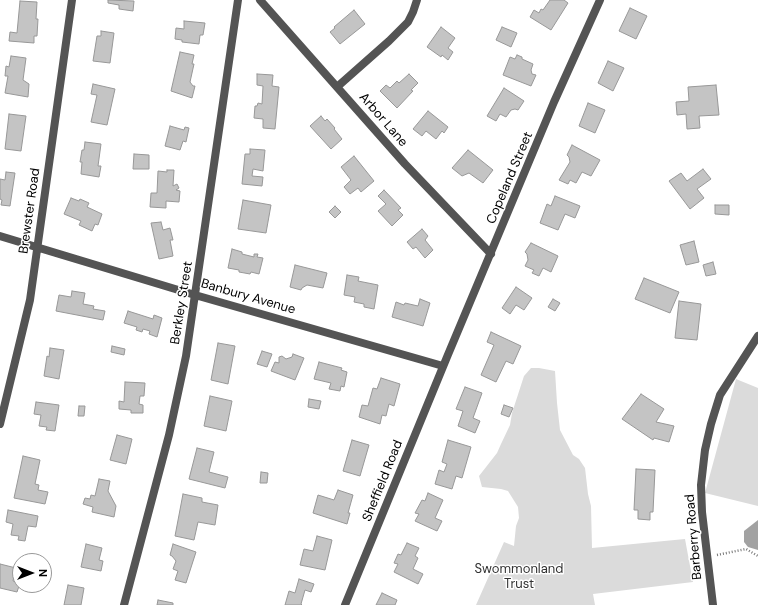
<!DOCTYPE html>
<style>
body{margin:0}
#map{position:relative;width:758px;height:605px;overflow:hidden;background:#fff;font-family:"DM Sans",sans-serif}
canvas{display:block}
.north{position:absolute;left:12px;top:553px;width:40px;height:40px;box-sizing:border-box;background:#fff;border:1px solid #999;border-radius:50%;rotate:90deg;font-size:11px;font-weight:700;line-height:16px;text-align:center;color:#000}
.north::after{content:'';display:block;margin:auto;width:14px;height:18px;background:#000;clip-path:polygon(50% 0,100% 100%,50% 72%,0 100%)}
</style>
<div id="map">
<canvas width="758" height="605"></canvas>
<div class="north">N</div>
</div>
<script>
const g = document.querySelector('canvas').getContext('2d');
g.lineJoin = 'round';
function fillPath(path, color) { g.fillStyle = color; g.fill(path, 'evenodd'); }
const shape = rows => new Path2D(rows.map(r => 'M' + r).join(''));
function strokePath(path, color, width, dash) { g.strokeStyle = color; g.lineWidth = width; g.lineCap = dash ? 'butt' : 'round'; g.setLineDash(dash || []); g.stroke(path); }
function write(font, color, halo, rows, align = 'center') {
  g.font = font + ' "DM Sans",sans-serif'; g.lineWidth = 3; g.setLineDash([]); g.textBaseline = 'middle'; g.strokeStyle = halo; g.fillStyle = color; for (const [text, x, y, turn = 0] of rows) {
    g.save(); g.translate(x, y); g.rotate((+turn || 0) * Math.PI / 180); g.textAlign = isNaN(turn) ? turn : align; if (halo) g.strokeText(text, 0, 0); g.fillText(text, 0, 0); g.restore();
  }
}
const green = shape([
 [531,368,539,368,555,371,557,403,560,430,573,455,579,459,585,468,588,494,591,506,592,548,685,539,693,582,593,594,595,605,476,605,504,542,514,546,516,526,519,518,518,507,508,491,501,489,482,487,479,476,497,453,501,444,510,425,512,413,524,376],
 [736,379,758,388,758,506,705,493]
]);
const water = shape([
 [758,520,758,550,748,547,744,542,744,531]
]);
const building = shape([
 [108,0,134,1,133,11,119,9,119,5,108,3,108,0],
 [550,0,564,0,568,3,551,30,530,17,534,10,539,13,541,9,543,10,550,0],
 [20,1,37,2,36,19,38,19,37,36,34,36,34,43,9,41,10,32,17,33,20,1],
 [630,8,647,16,636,39,619,31,630,8],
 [354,10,365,24,340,44,330,32,335,28,334,27,354,10],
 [184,21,205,23,203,35,200,35,199,44,182,42,182,40,175,39,176,28,184,29,184,21],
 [441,27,455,38,448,48,453,52,448,60,442,55,441,57,427,47,441,27],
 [502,27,517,33,511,47,496,40,502,27],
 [101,31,114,33,110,63,93,61,97,36,101,36,101,31],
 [180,52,194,55,192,64,194,64,190,82,193,86,195,86,192,98,171,91,180,52],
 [517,55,522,57,522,59,533,64,531,70,532,74,536,75,531,86,503,75,510,57,515,59,517,55],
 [11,56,26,58,23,80,29,84,28,97,5,93,8,76,5,76,6,66,9,67,11,56],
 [608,61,624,68,613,91,598,83,608,61],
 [257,74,273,75,272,86,279,87,275,129,263,128,263,119,254,118,255,106,257,106,258,103,262,104,263,86,257,85,257,74],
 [409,74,418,83,411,90,413,91,397,108,380,91,386,85,390,88,397,81,399,83,409,74],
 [93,84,115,89,107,125,91,122,97,95,91,94,93,84],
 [716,85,719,115,699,116,700,128,687,129,686,114,677,115,676,102,689,101,688,87,716,85],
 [504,88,524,101,518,110,515,109,511,110,506,117,500,114,496,121,487,116,504,88],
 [588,103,605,110,595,133,579,126,588,103],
 [428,111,448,127,444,133,442,131,436,139,426,131,422,136,413,129,428,111],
 [9,114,26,116,21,151,5,149,9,114],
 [321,116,325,121,327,119,335,128,334,129,342,139,331,149,310,126,321,116],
 [170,126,184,130,185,127,189,128,186,142,183,141,180,150,165,146,170,126],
 [85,142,101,144,98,166,101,166,99,177,81,174,82,162,80,162,82,150,84,150,85,142],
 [572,145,600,160,591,176,582,172,576,183,570,180,568,184,559,180,570,162,569,157,567,155,572,145],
 [250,149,265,150,263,171,253,169,252,176,263,177,262,186,242,184,245,154,250,154,250,149],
 [468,150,493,170,483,183,469,173,462,176,452,168,468,150],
 [134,154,149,155,149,169,133,169,134,154],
 [354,156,374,181,361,192,358,188,350,194,344,187,351,180,341,167,354,156],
 [703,169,711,179,697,189,704,198,690,209,669,181,681,173,687,181,703,169],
 [167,170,174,170,173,186,177,184,179,188,176,190,180,191,179,202,166,201,166,208,150,207,151,193,157,193,158,171,167,172,167,170],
 [6,172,15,173,10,206,1,205,2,200,0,199,0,179,5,180,6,172],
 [384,190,401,208,398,210,403,215,392,226,378,211,386,204,378,196,384,190],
 [555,196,580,206,575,218,565,214,558,230,540,223,547,204,551,206,555,196],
 [71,198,79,201,80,199,89,203,87,207,102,214,98,225,95,224,92,231,79,225,81,221,64,214,71,198],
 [243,200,271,205,266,233,238,229,243,200],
 [715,205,729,205,729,215,715,214,715,205],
 [335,206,341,212,335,218,329,212,335,206],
 [161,222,163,230,170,228,173,240,170,240,173,256,159,259,151,223,161,222],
 [422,229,428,236,425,240,433,250,425,258,416,247,413,249,407,242,422,229],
 [694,241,699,262,686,265,680,245,694,241],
 [531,243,558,256,551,272,543,268,539,276,532,273,534,270,525,266,528,260,527,254,525,252,531,243],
 [232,249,242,252,242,254,254,257,254,254,258,254,257,257,263,258,259,274,251,272,250,274,239,272,239,270,228,268,232,249],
 [713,262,716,274,706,276,703,265,713,262],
 [295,265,327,273,323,288,307,285,302,288,301,290,290,287,295,265],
 [347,275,359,277,358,281,378,285,374,309,364,307,364,304,354,302,355,297,344,295,347,275],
 [644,278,679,292,670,313,635,299,644,278],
 [516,287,532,298,524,310,516,305,510,314,502,308,516,287],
 [72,291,85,293,83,304,94,306,93,309,105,311,103,320,56,311,59,295,71,297,72,291],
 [420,299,430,303,423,326,392,317,396,302,404,305,405,303,418,306,420,299],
 [553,299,560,303,555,311,548,307,553,299],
 [679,301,701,304,697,340,675,338,679,301],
 [128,311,153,319,154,315,162,318,157,337,149,334,150,331,143,329,142,332,136,330,137,327,124,323,128,311],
 [491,332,521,346,513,364,506,361,496,382,481,375,494,345,487,342,491,332],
 [218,343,235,346,228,384,211,380,218,343],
 [112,346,125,349,124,355,111,352,112,346],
 [50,348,64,350,59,379,44,376,47,356,49,357,50,348],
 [262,351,272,354,267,367,257,364,262,351],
 [293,354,304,358,295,380,271,371,275,362,279,363,279,357,282,356,286,359,292,357,293,354],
 [319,362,342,368,341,370,347,372,344,387,341,386,340,391,329,389,331,383,314,379,319,362],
 [381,378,400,384,394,406,389,404,386,416,382,415,380,424,359,417,362,405,368,406,373,388,377,389,381,378],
 [125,382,145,383,144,396,140,396,139,404,143,405,143,413,131,413,131,410,119,409,119,401,124,402,125,382],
 [465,387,482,393,473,418,480,421,475,433,458,426,463,411,456,409,465,387],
 [641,394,664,409,656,422,674,426,669,442,654,438,653,440,622,419,641,394],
 [210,396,232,401,226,431,204,426,210,396],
 [309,399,321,401,319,409,308,407,309,399],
 [36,402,59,405,55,431,46,430,47,427,39,426,41,415,34,414,36,402],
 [504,405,513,408,509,417,501,414,504,405],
 [79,406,85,406,84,416,78,416,79,406],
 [117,435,132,439,126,464,110,460,117,435],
 [352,440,369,445,360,476,343,471,352,440],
 [448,440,471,447,462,478,456,476,452,489,435,484,439,470,444,472,447,464,442,462,448,440],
 [197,448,214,452,209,472,228,477,225,488,189,479,197,448],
 [23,456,40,460,35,484,39,485,38,490,48,492,45,504,14,498,23,456],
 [636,469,655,470,653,512,650,512,650,520,638,519,638,510,634,510,636,469],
 [261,472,268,473,267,483,260,483,261,472],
 [99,479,110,481,108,491,116,506,114,517,92,512,93,507,83,504,85,498,90,499,91,495,95,496,99,479],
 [338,490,353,495,348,513,350,513,347,524,313,513,318,495,334,500,338,490],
 [428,493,443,500,435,518,442,521,437,531,415,521,419,514,415,513,422,500,425,501,428,493],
 [183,494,202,498,202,502,218,505,215,525,198,522,194,540,175,536,183,494],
 [8,510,38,516,36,527,28,526,25,541,18,540,19,536,11,535,13,524,6,522,8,510],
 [317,536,332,540,325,570,300,565,304,549,313,551,317,536],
 [407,543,419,548,415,556,418,558,413,569,423,574,418,584,394,572,398,564,394,563,398,554,401,555,407,543],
 [86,544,102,548,99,560,103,561,101,571,81,567,86,544],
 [173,544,196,552,186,583,175,580,178,571,173,569,176,561,172,556,170,555,173,544],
 [0,564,16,568,13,581,20,583,17,592,0,588,0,564],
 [299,579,314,584,311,592,305,590,301,604,302,605,285,605,289,591,295,593,299,579],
 [68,585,84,588,81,605,64,605,68,585],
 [382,593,397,600,395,605,376,605,382,593],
 [158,600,173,603,173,605,157,605,158,600]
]);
const path = shape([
 [717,555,746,549,758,556]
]);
const minor = shape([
 [260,0,405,164,491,254],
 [337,87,389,41,408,22,413,12,417,0],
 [0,236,195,295,443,366],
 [0,424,30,300,72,0],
 [124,605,169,435,186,356,238,0],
 [345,605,447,357,554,102,600,0],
 [713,605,702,512,701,485,705,450,711,424,720,395,758,336]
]);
const streetNames = [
 ["Arbor Lane",383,120,49],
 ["Copeland Street",510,178,-67],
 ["Brewster Road",30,211,-82],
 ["Banbury Avenue",248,297,16],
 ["Berkley Street",182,303,-81],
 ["Sheffield Road",383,481,-68],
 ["Barberry Road",694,537,-95]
];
const parkNames = [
 ["Swommonland",519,570],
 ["Trust",519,585]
];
fillPath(green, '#dbdbdb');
fillPath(water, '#a2a2a2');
fillPath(building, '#c4c4c4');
strokePath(building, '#989898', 1);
strokePath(path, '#767676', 2.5, [1, 2]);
strokePath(minor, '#545454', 8);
write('13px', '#000', '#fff', streetNames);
write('13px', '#323232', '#fff', parkNames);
</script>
